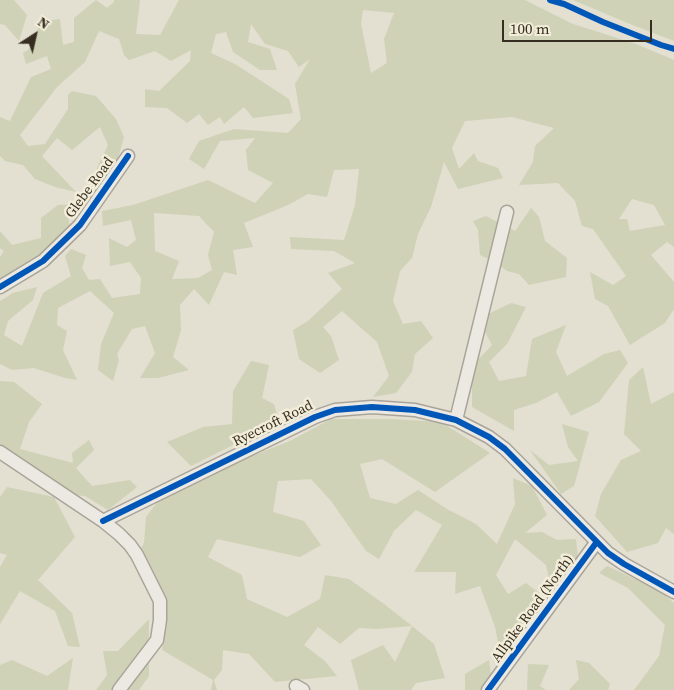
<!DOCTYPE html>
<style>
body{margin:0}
#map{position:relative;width:674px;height:690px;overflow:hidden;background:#e3dfd1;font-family:"Source Serif 4",serif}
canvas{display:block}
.north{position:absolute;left:10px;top:10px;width:50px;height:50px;-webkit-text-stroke:4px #f2edd9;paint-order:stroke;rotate:35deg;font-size:14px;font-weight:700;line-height:20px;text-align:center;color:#372e22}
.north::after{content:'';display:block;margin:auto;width:18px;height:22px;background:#372e22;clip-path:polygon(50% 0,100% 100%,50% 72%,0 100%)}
.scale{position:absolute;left:502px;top:20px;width:150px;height:22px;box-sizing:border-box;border:2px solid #372e22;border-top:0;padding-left:6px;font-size:15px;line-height:18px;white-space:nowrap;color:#372e22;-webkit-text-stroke:4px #f2edd9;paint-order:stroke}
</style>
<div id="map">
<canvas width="674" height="690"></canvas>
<div class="north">N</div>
<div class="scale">100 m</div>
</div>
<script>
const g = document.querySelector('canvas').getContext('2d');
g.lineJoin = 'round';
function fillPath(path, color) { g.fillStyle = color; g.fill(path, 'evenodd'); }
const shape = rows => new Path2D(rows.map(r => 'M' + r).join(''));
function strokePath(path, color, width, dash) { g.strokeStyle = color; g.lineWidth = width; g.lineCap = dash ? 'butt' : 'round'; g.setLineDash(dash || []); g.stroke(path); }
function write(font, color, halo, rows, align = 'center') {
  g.font = font + ' "Source Serif 4",serif'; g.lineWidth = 5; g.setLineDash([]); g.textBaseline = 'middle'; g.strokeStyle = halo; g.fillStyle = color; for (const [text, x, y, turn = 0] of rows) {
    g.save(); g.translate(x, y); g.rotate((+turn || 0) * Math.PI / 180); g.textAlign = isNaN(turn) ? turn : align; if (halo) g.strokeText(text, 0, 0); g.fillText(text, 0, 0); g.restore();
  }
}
const green = shape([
 [0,0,14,0,27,15,19,41,5,25,0,24],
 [96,0,107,8,114,2,114,0,140,0,136,34,160,35,179,0,525,0,573,24,636,44,674,60,674,247,667,242,651,255,674,282,674,309,665,323,630,345,608,306,595,299,590,272,613,285,626,276,593,229,582,226,575,201,558,183,519,185,533,162,535,146,554,128,512,117,465,121,452,148,459,169,474,153,478,161,498,168,503,178,458,189,444,162,431,207,418,234,412,258,400,271,393,301,403,324,421,321,433,338,415,354,412,372,396,393,373,397,389,376,377,342,342,311,323,327,331,336,339,360,320,373,299,359,293,330,308,321,342,289,328,273,355,263,334,251,291,249,290,237,344,240,355,205,359,169,334,170,327,197,308,194,288,205,244,223,253,247,233,250,237,275,224,272,209,305,194,289,180,305,181,330,173,357,189,370,158,378,140,378,155,353,145,326,132,329,117,354,119,360,113,381,98,370,101,344,114,313,90,291,58,308,57,325,67,331,63,350,77,380,65,378,34,368,12,370,0,364,0,301,13,293,37,287,33,300,8,321,4,335,22,346,43,293,71,276,65,256,71,249,86,255,82,268,89,280,100,279,112,298,140,294,141,278,130,262,110,266,109,238,127,247,136,240,131,220,103,226,102,211,133,205,208,180,255,203,273,183,248,170,246,150,255,138,220,141,204,169,189,159,199,141,234,129,288,133,301,119,295,84,310,59,299,67,288,51,265,44,251,24,248,42,270,49,277,70,260,70,233,52,226,32,216,34,211,53,235,64,289,99,293,113,253,118,244,107,224,124,220,117,208,125,199,114,187,123,167,108,145,107,145,89,159,91,190,61,191,50,171,61,155,51,129,60,124,55,119,39,99,31,85,62,57,87,20,135,28,146,45,144,68,109,68,95,72,91,96,96,116,119,124,137,109,190,91,189,96,170,108,145,100,127,72,150,57,138,42,156,76,192,55,187,35,179,23,165,5,161,0,156,0,117,10,121,31,77,51,69,47,56,26,64,23,53,32,47,40,22,60,19,63,45,74,42,74,18],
 [363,10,394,13,384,39,387,63,371,73,361,24],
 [632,199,654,205,665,225,630,231,627,219,619,219],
 [154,213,199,216,214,232,208,255,212,270,198,278,172,279,179,261,155,251],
 [573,0,674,0,674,41,630,24],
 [84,204,68,215,71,234,0,284,0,257,4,251,0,248,0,231,12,245,41,238,41,218,58,205],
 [531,208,539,217,545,241,567,258,566,277,529,285,519,274,507,271,496,263,480,255,478,230,473,221,486,216,515,231],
 [511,303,526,307,507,344,489,362,499,381,526,376,532,339,566,325,556,352,567,376,604,354,620,350,628,363,599,402,571,416,557,392,536,403,514,410,514,431,472,407,472,366,492,345,478,319],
 [251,361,269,365,262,398,274,404,279,422,191,466,167,442,203,427,232,424,233,391],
 [643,367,651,404,674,392,674,534,666,528,658,543,627,552,595,516,601,494,621,460,641,451,624,434,629,380],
 [0,381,14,382,42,404,29,422,20,449,73,463,72,453,89,440,94,450,76,468,92,486,130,480,137,487,108,510,85,496,72,495,0,447],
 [331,419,391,419,441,422,490,453,435,492,382,459,360,464,370,498,396,504,418,490,447,509,476,524,497,544,515,504,513,478,532,486,547,515,525,533,542,532,557,540,576,539,578,559,554,601,546,565,515,539,496,575,508,594,526,583,539,593,543,615,521,625,525,650,500,652,495,627,480,586,455,594,456,572,414,572,442,525,416,510,394,531,379,559,366,551,331,501,311,479,278,481,273,512,304,521,321,545,300,557,217,539,208,557,242,575,247,599,287,617,320,599,325,575,349,579,384,604,412,626,434,644,445,678,416,683,411,690,359,690,351,660,383,645,395,662,412,626,377,629,359,628,340,644,318,627,304,645,325,661,337,676,275,682,249,654,223,650,222,670,214,680,217,690,211,690,213,680,162,650,167,606,153,570,139,552,144,543,146,517,174,480,194,479,290,441],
 [562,424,589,432,574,486,561,494,530,450,549,465,578,461,568,447],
 [7,487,54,497,75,537,38,580,72,613,80,647,68,646,55,611,20,591,0,624,0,567,7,555,0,553,0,497],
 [607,566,659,590,674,603,674,690,634,690,659,656,665,625,628,588,599,573],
 [149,619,149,676,139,690,96,690,107,675,103,651,118,651],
 [73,658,68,690,0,690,0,665,12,660,47,676],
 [489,660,493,690,465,690,465,674],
 [576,660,589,663,610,684,608,690,569,690,579,679],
 [528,664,549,665,540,686,546,690,527,690]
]);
const minor = shape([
 [0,287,43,261,80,225,128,156],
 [456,420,507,212],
 [0,452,103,521,119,534,130,545,137,555,160,601,160,620,157,640,119,690],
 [103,521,315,417,335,410,372,407,415,410,456,420,489,437,505,449,608,553,624,564,674,592],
 [296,686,303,690],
 [488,690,596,543]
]);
const cycleway = shape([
 [550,0,564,4,603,22,661,45,674,49],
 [0,287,43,261,80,225,128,156],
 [103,521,315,417,335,410,372,407,415,410,456,420,489,437,505,449,608,553,624,564,674,592],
 [488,690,596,543]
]);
const streetNames = [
 ["Glebe Road",90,188,-54],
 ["Ryecroft Road",273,424,-26],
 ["Allpike Road (North)",533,609,-54]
];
fillPath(green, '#cfd2b6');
strokePath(minor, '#a9a499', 15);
strokePath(minor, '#ece9e2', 12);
strokePath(cycleway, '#0057b8', 6);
write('14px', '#372e22', '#f2edd9', streetNames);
</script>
